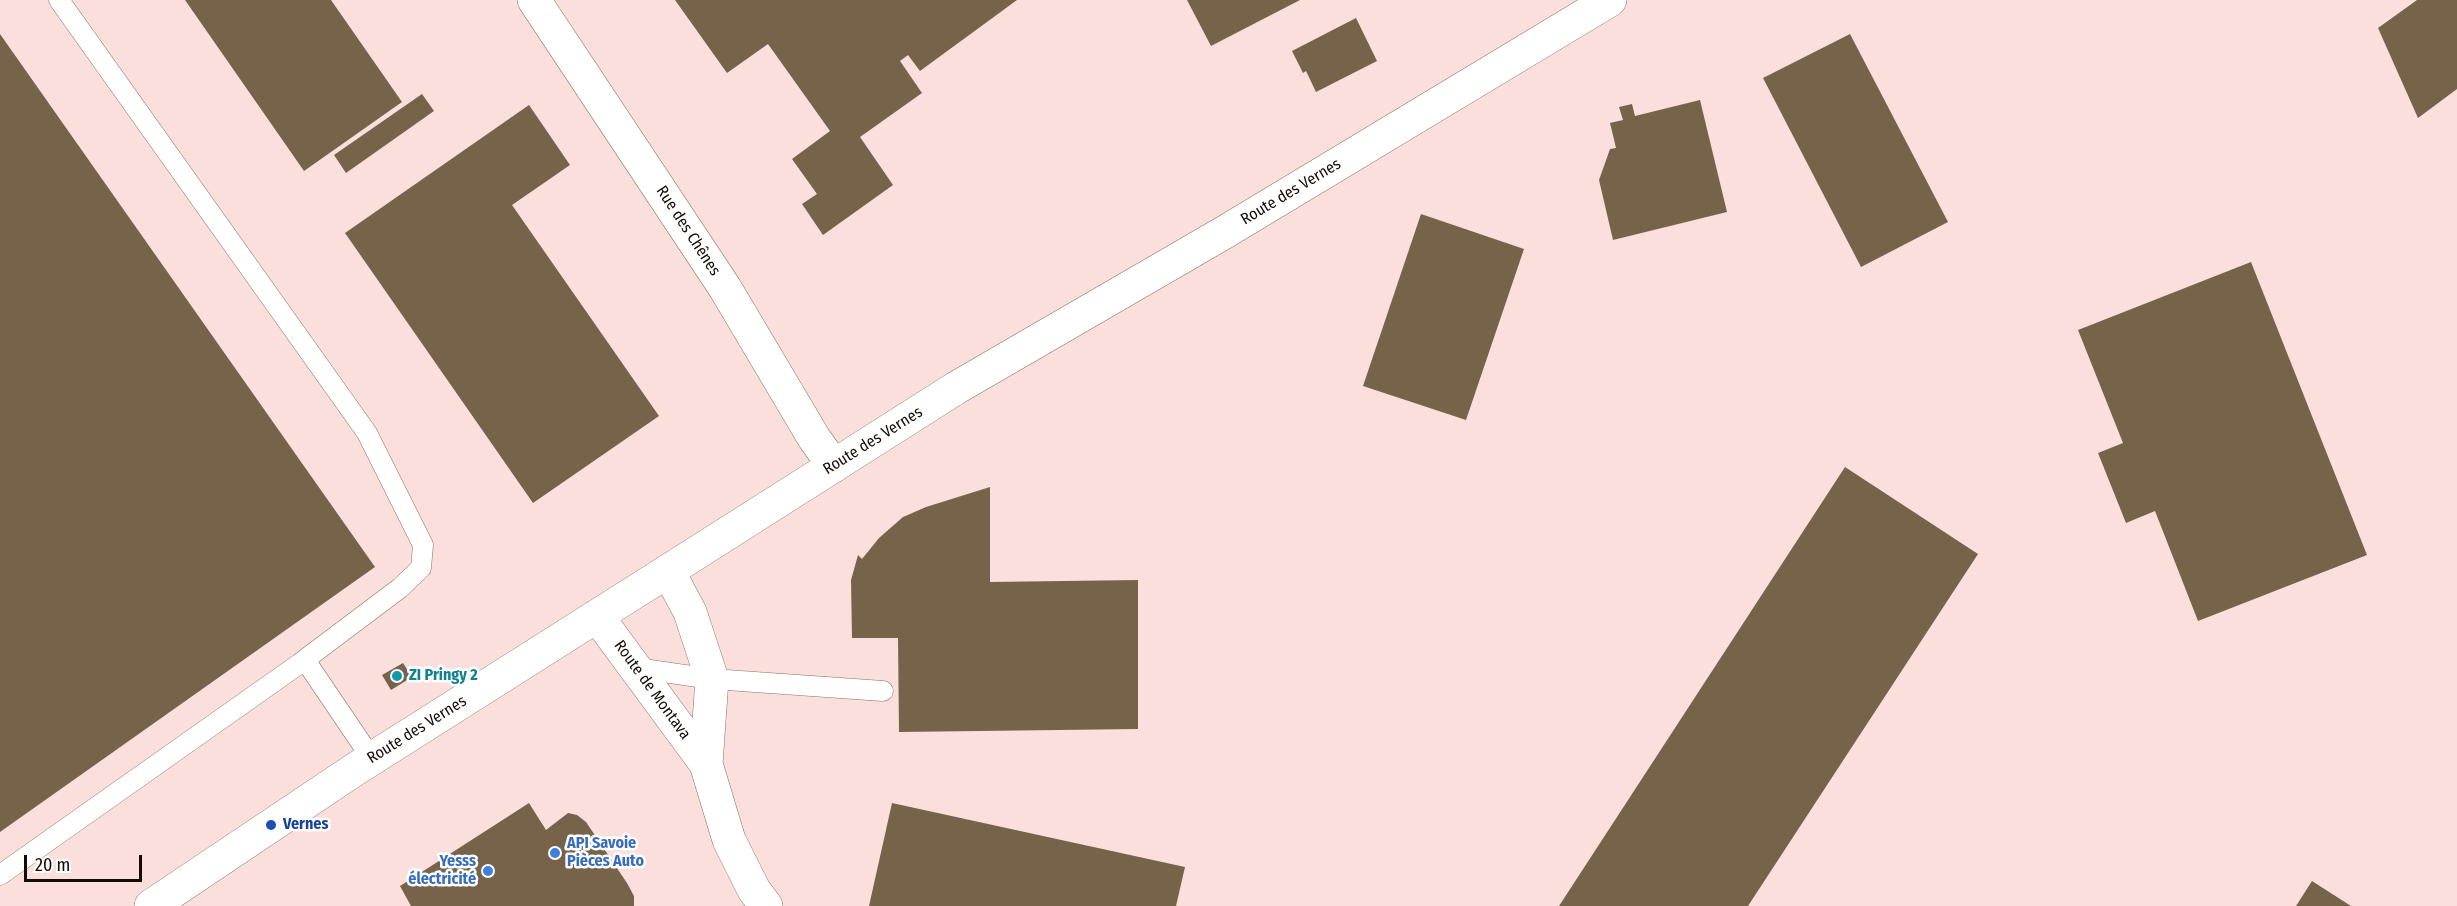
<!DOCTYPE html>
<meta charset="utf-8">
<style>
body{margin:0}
#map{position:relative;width:2457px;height:906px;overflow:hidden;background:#fdeedd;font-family:"Fira Sans Condensed",sans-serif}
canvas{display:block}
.scale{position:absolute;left:24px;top:855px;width:118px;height:27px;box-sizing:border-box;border:3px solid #130b04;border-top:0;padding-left:8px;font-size:18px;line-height:21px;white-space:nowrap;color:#130b04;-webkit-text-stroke:4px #fefefe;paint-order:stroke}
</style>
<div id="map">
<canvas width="2457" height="906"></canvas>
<div class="scale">20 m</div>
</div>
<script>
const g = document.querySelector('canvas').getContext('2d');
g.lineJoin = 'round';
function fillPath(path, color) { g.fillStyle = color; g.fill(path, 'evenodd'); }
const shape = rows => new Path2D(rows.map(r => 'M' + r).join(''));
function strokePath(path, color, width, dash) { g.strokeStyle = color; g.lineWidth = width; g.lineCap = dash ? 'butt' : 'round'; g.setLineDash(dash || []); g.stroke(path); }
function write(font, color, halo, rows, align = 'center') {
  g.font = font + ' "Fira Sans Condensed",sans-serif'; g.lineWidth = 5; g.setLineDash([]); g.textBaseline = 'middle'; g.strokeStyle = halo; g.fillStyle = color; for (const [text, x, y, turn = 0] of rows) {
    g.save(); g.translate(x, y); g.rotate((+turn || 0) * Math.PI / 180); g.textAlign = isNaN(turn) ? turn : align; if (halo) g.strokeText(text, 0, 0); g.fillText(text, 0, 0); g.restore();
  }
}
const industrial = shape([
 [0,0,2457,0,2457,906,0,906]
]);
const building = shape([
 [185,0,331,0,402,102,304,171],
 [675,0,1017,0,920,71,908,55,900,61,922,93,860,137,893,185,823,235,802,204,817,194,792,159,830,131,768,44,727,73],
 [1187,0,1300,0,1211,46],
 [2417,0,2457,0,2457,89,2418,118,2378,28],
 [1356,18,1377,61,1316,92,1306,71,1303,73,1292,51],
 [0,34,375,567,0,832],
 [1850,34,1948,222,1861,267,1763,78],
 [422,94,434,111,346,173,334,155],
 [1700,100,1727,212,1613,240,1599,180,1610,149,1616,148,1610,123,1623,120,1619,107,1632,104,1635,116],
 [529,105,570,165,512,205,659,416,533,503,345,233],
 [1421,214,1524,249,1466,420,1363,386],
 [2251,262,2367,555,2198,621,2155,511,2126,523,2098,453,2123,443,2078,330],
 [1845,467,1978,554,1748,906,1559,906],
 [990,487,990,582,1138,580,1138,729,899,732,898,638,852,638,851,580,858,555,862,559,879,538,903,517,926,507],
 [403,663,412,677,391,690,382,675],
 [529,803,546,830,568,813,577,815,586,822,627,883,634,896,634,906,411,906,400,886],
 [892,803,1185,867,1176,906,869,906],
 [2312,881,2351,906,2296,906]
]);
const service = shape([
 [305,660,372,759],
 [636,668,712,679,883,691],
 [0,875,299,664,400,588,421,568,423,545,367,433,59,0]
]);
const minor = shape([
 [534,0,725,288,814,438,834,466],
 [668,571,956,388,1225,232,1610,0]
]);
const tertiary = shape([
 [597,616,706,764,729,840,754,890,766,906],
 [151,906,354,770,668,571,690,612,712,679,706,764]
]);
const markers = [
 [397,676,6,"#0f9aa8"],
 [271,825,6,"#1a4fb4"],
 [555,853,6,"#3f7fe0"],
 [488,871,6,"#3f7fe0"]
];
const streetNames = [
 ["Route des Vernes",1291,192,-31],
 ["Rue des Chênes",688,231,57],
 ["Route des Vernes",873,441,-32],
 ["Route de Montava",652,690,54],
 ["Route des Vernes",417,730,-32]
];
const cultureNames = [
 ["ZI Pringy 2",409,676]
];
const transitNames = [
 ["Vernes",283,825]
];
const shopNames = [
 ["API Savoie",567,844],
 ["Pièces Auto",567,862],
 ["Yesss",476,862,"right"],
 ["électricité",476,880,"right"]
];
fillPath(industrial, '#fadfdd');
fillPath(building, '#77634a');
strokePath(service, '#89745b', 21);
strokePath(minor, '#89745b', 34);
strokePath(tertiary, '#89745b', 34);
strokePath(service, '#fff', 20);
strokePath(minor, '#fff', 33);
strokePath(tertiary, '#fff', 33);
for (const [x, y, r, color] of markers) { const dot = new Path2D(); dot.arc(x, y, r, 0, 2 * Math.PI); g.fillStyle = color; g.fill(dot); strokePath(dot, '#fefefe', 2); }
write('16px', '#130b04', '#fefefe', streetNames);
write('bold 16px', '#0d838f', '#fefefe', cultureNames, 'left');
write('bold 16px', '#164399', '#fefefe', transitNames, 'left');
write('bold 16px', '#366cbe', '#fefefe', shopNames, 'left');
</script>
